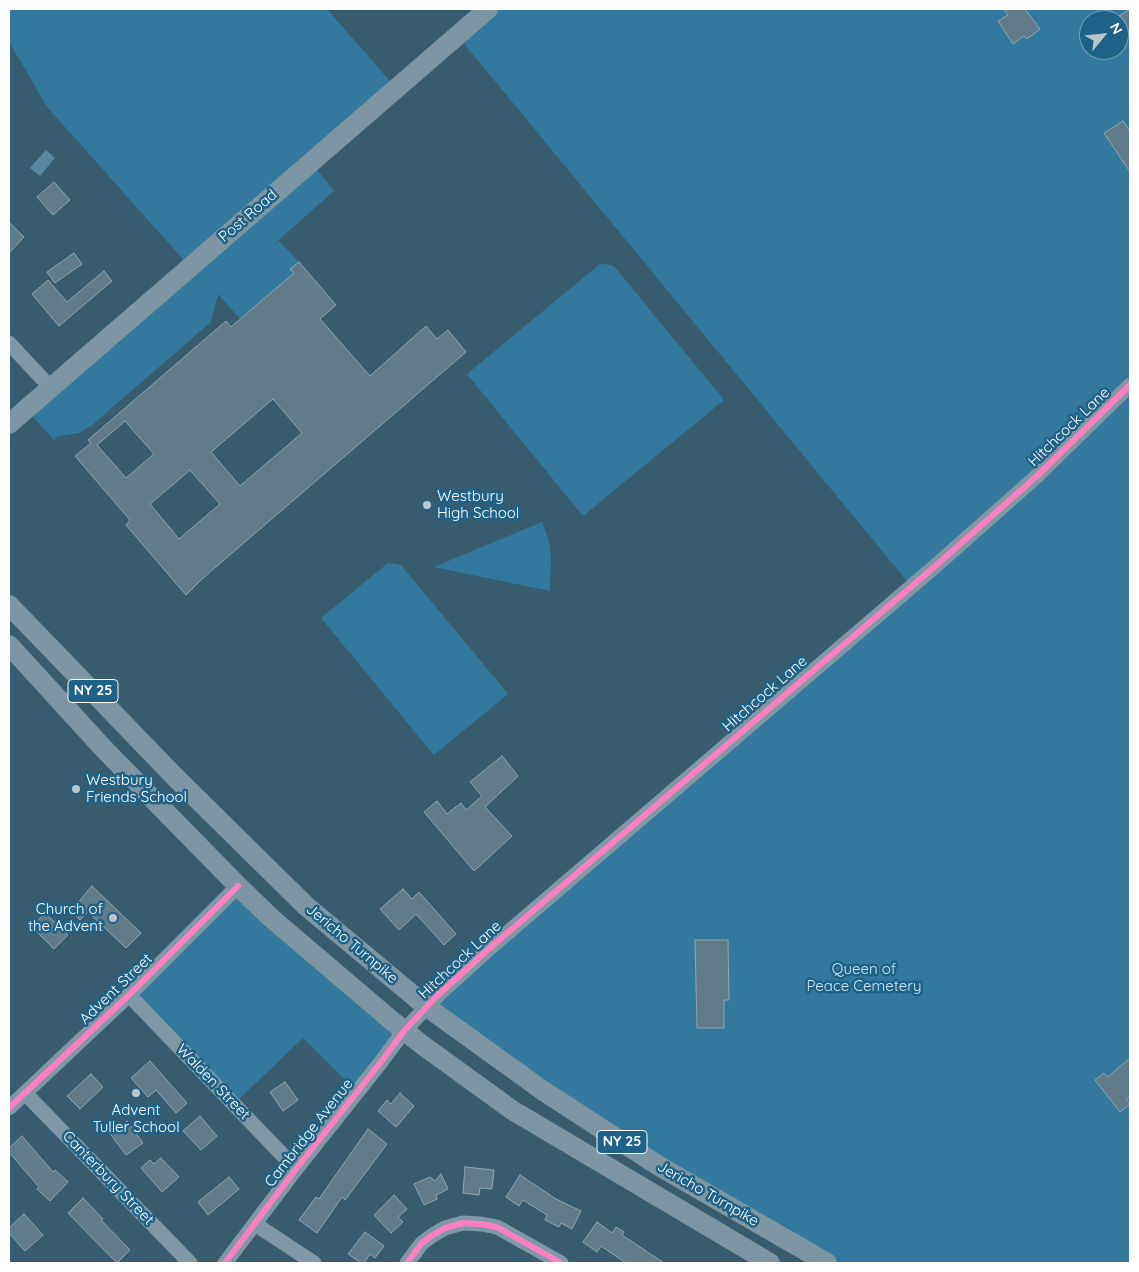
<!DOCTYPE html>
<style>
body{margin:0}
#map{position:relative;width:1139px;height:1272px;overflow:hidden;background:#375c70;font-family:Quicksand,sans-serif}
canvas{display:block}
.frame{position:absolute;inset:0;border:10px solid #fff;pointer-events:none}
.north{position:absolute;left:1079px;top:10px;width:50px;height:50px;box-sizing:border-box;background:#206287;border:1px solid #79a1b7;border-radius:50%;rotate:62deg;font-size:14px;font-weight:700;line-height:20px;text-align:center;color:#fff}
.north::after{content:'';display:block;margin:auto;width:18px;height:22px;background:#b9c6cd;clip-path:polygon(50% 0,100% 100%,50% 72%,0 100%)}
</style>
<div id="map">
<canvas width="1139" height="1272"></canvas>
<div class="frame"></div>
<div class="north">N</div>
</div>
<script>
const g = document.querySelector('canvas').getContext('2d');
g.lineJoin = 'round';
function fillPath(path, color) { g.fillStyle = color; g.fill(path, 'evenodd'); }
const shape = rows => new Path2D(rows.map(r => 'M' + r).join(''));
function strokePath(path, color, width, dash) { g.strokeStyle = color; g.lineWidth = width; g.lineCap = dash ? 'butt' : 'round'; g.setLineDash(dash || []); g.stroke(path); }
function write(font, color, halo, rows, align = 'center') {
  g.font = font + ' Quicksand,sans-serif'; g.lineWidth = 5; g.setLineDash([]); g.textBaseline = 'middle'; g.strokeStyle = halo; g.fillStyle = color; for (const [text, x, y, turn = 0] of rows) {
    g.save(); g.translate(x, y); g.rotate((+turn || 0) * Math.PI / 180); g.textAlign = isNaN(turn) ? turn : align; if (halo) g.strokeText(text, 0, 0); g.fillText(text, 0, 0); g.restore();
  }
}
const green = shape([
 [9,9,327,9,396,88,311,162,334,191,273,245,279,241,299,262,293,274,241,320,218,294,211,322,91,426,79,433,58,436,54,440,26,409,190,267,48,108,9,42],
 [488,9,1130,9,1130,1263,827,1263,427,1007,911,586,457,35],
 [1089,20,1119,20,1119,50,1089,50],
 [600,264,613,265,724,400,583,516,467,374],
 [542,522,549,540,551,557,550,591,434,567],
 [388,563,401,565,508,694,434,755,321,618],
 [238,886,404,1031,357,1092,303,1038,234,1104,129,995]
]);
const water = shape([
 [46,150,55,158,40,176,30,168]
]);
const building = shape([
 [1004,9,1025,9,1040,29,1027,39,1024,36,1013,44,998,21,1008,15,1004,9],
 [1130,9,1130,34,1119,16,1130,9],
 [1123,121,1130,131,1130,172,1104,133,1123,121],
 [54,182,70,200,53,215,37,197,54,182],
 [9,222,24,237,9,253,9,222],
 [74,253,82,264,55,283,47,272,74,253],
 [299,262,336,305,320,319,370,376,426,326,437,339,448,330,466,352,203,578,186,595,126,525,130,520,75,456,91,443,88,440,226,321,231,327,294,273,290,269,299,262],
 [273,399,302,433,240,486,211,452,273,399],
 [125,421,154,454,126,478,97,445,125,421],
 [190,470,220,504,179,539,150,504,190,470],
 [104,271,112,281,59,326,32,294,48,280,67,302,104,271],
 [502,756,518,776,485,807,512,836,474,871,424,812,437,801,447,814,461,803,466,810,482,796,470,782,502,756],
 [92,886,141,933,126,948,88,912,80,920,71,911,92,886],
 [403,889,412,899,419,892,456,934,444,945,416,914,399,930,380,909,403,889],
 [45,913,68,935,54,949,32,927,45,913],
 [695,940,728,940,729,1000,724,1000,724,1028,697,1028,695,940],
 [1130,1058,1130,1096,1126,1099,1130,1104,1120,1112,1095,1080,1104,1073,1108,1077,1130,1058],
 [150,1061,187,1103,176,1113,156,1090,148,1097,131,1078,150,1061],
 [91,1074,103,1087,80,1109,67,1096,91,1074],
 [285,1082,298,1100,283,1111,270,1092,285,1082],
 [400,1093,414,1106,396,1127,378,1111,387,1100,391,1104,400,1093],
 [200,1116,217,1136,201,1150,183,1131,200,1116],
 [127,1121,143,1143,126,1155,108,1131,117,1124,119,1127,127,1121],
 [368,1129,387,1144,345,1200,342,1197,317,1233,299,1220,316,1197,319,1199,368,1129],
 [22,1136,53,1172,55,1170,68,1182,50,1201,37,1189,39,1187,9,1152,9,1148,22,1136],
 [161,1158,179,1177,162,1192,141,1168,150,1160,154,1164,161,1158],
 [465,1167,494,1170,492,1189,480,1188,479,1195,463,1193,465,1167],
 [441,1174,448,1189,436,1195,437,1199,424,1205,414,1184,430,1177,435,1181,441,1174],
 [520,1175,556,1199,581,1211,572,1229,561,1223,559,1227,545,1220,547,1215,523,1200,519,1206,506,1197,520,1175],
 [229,1177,239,1189,208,1215,198,1202,229,1177],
 [394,1195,407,1209,398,1217,403,1222,391,1233,374,1215,394,1195],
 [83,1198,103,1219,101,1220,130,1250,117,1263,68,1213,83,1198],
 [24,1214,43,1235,25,1251,9,1233,9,1228,24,1214],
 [597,1222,612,1233,616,1227,624,1232,622,1235,664,1263,626,1263,601,1246,597,1252,583,1242,597,1222],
 [365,1232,384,1246,375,1258,370,1254,364,1263,361,1263,348,1254,365,1232]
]);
const minor = shape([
 [9,343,51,388],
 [129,995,296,1169],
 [25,1093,190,1263],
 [9,1108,129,995,238,886],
 [255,1224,314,1263],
 [225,1263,296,1169,381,1062,404,1031,437,996,491,947,932,569,1037,476,1130,385],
 [407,1263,422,1243,433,1235,445,1228,463,1223,481,1224,497,1227,561,1263]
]);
const major = shape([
 [9,424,488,9],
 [9,605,176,778,306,906,427,1007,542,1090,659,1166,827,1263],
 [9,645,103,748,238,886,270,917,391,1020,421,1044,512,1110,770,1263]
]);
const cycleway = shape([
 [9,1108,129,995,238,886],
 [225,1263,296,1169,381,1062,404,1031,437,996,491,947,932,569,1037,476,1130,385],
 [407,1263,422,1243,433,1235,445,1228,463,1223,481,1224,497,1227,561,1263]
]);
const markers = [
 [427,505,5,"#b9c6cd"],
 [76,789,5,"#b9c6cd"],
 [113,918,5,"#b9c6cd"],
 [136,1093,5,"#b9c6cd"]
];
const shields = [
 [93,691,50],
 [622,1142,50]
];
const shieldNames = [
 ["NY 25",93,691],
 ["NY 25",622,1142]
];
const streetNames = [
 ["Post Road",248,216,-41],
 ["Hitchcock Lane",1069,427,-44],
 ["Hitchcock Lane",765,694,-41],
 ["Jericho Turnpike",352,944,40],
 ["Hitchcock Lane",460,960,-43],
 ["Advent Street",116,989,-44],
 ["Walden Street",213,1082,46],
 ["Cambridge Avenue",309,1133,-52],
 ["Canterbury Street",108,1178,46],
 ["Jericho Turnpike",708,1194,30]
];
const poiNames = [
 ["Westbury",437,496],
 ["High School",437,513],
 ["Westbury",86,780],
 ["Friends School",86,797],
 ["Church of",103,909,"right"],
 ["the Advent",103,926,"right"],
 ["Advent",136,1110,"center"],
 ["Tuller School",136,1127,"center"]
];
const parkNames = [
 ["Queen of",864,969],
 ["Peace Cemetery",864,986]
];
fillPath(green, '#34799d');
fillPath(water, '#5a88a0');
fillPath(building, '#607b8a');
strokePath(building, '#91a7b3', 1);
strokePath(minor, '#7e98a5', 15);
strokePath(major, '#7d96a3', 20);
strokePath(cycleway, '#ff80c0', 6);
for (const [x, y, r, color] of markers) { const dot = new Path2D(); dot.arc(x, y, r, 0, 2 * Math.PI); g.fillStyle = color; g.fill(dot); strokePath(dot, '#206287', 2); }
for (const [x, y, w] of shields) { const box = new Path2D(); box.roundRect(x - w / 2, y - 11.5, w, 23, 4); g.fillStyle = '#206287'; g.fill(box); strokePath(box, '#fff', 1); }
write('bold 14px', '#fff', null, shieldNames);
write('15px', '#fff', '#206287', streetNames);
write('15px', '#fff', '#206287', poiNames, 'left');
write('15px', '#cee9f7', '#206287', parkNames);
</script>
